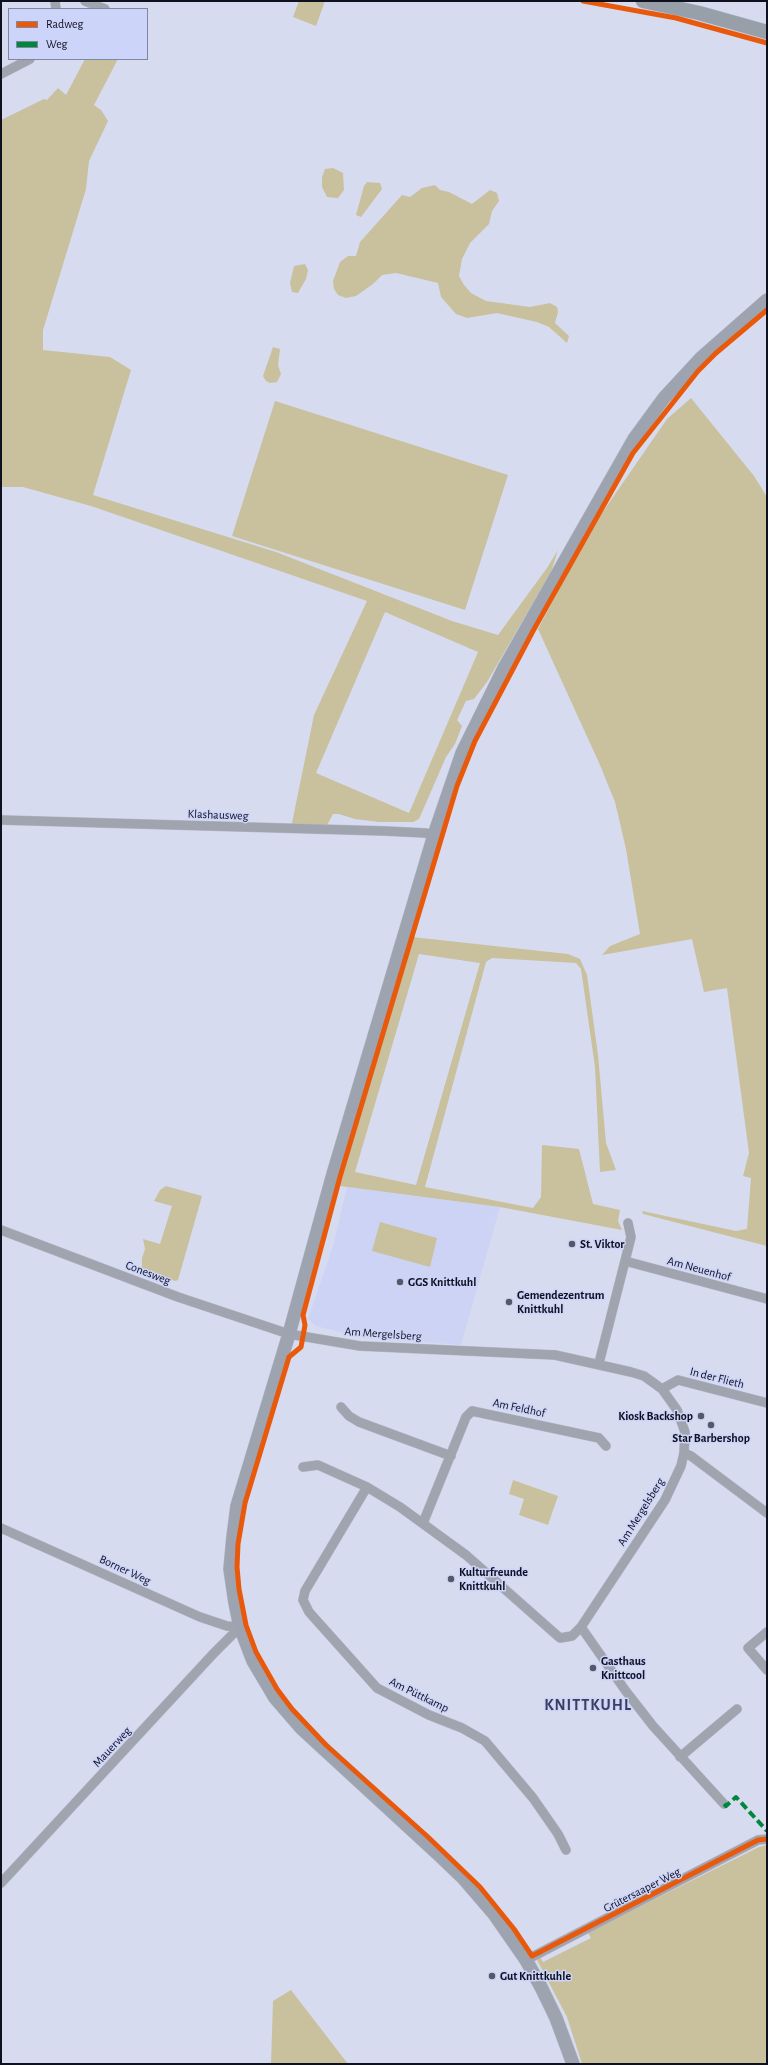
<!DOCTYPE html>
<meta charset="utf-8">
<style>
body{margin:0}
#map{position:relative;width:768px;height:2065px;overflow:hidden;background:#d7dbef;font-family:"Alegreya Sans",sans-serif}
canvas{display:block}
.frame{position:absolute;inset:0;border:2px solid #0f111e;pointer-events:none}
.legend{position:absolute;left:8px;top:8px;width:140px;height:52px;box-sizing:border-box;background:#cdd4f9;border:1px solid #8186a1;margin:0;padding:5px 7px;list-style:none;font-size:12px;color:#0f111e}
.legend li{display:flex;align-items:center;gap:8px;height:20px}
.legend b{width:20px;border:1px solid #8186a1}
</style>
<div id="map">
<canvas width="768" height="2065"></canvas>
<div class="frame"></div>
<ul class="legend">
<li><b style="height:5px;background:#e8590c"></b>Radweg</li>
<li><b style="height:5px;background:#00873e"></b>Weg</li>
</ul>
</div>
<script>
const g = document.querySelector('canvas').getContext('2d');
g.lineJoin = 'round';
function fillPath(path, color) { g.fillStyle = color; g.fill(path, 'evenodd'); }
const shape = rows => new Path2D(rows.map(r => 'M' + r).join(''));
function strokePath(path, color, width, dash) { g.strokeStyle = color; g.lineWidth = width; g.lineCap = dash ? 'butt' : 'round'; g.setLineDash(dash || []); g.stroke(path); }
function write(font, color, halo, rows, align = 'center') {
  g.font = font + ' "Alegreya Sans",sans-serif'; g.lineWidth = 3; g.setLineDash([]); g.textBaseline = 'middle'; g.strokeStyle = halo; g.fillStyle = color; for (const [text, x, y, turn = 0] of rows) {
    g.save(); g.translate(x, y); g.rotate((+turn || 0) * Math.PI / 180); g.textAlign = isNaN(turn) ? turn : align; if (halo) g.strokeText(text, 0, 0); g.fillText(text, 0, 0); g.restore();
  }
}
const built = shape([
 [347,1187,500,1207,461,1345,373,1338,340,1332,316,1326,308,1319,333,1246]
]);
const green = shape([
 [299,1,325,1,316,26,293,17],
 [85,59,118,59,94,105,101,110,108,121,89,161,86,189,43,330,43,350,110,357,131,370,93,495,276,552,452,621,498,635,547,568,558,550,551,572,487,682,474,699,466,701,457,720,462,726,455,744,446,757,419,819,413,822,379,822,355,819,339,814,333,814,326,827,291,828,314,715,367,601,91,506,23,487,1,487,1,120,44,99,47,100,58,88,66,95],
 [385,612,478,652,409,813,316,773],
 [333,168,343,173,344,190,338,198,327,197,322,187,322,177,325,169],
 [367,182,380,183,382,189,361,217,356,215,364,186],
 [435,185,440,190,449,192,472,204,490,190,497,193,499,201,492,211,489,224,470,243,462,259,459,276,464,285,471,293,486,301,530,307,550,303,557,307,558,312,555,323,569,336,567,343,549,327,537,322,497,313,467,318,456,314,441,297,438,283,396,273,382,275,373,284,356,296,346,298,338,295,334,289,333,281,340,262,348,256,356,256,360,242,402,195,410,197,422,188],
 [305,264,308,270,306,279,298,293,292,292,290,283,294,266],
 [273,347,280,349,278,365,281,374,277,382,270,383,266,381,263,376],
 [691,398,754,476,767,497,767,1246,643,1214,642,1211,736,1231,747,1229,751,1178,743,1176,749,1153,727,988,704,992,692,939,602,955,610,946,640,934,626,849,615,802,600,765,538,629,591,529,667,419],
 [275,401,508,475,465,610,232,536],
 [412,937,568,954,580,959,587,975,598,1055,606,1143,616,1170,600,1172,595,1067,581,969,576,963,492,958,486,962,425,1187,533,1208,541,1197,542,1145,579,1149,593,1204,620,1210,618,1221,622,1230,500,1207,340,1186],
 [419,954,480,963,416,1185,355,1172],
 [166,1186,202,1196,178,1280,175,1281,142,1268,142,1258,145,1249,143,1239,160,1244,172,1206,154,1201,160,1190],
 [380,1222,437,1238,430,1267,372,1251],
 [513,1480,558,1496,548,1525,519,1515,524,1499,509,1494],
 [767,1845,767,2064,582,2064,567,2017,537,1960,538,1958,540,1957,543,1962,591,1938,588,1933,599,1927,759,1847],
 [291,1990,348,2064,271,2064,273,2001]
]);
const street = shape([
 [55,1,56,9],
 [85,1,105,9],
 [1,74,30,59],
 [1,820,385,831,425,833,434,835],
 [1,1230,178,1297,289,1334,360,1346,555,1355,631,1372,644,1376,662,1389,677,1410,685,1432,684,1453,681,1466,665,1500,581,1627,572,1636,560,1638,466,1555,400,1507,367,1487],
 [625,1261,631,1237,628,1223],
 [599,1363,625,1261,767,1299],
 [662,1389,678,1380,767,1403],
 [341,1407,349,1416,359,1422,451,1456],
 [684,1453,691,1456,767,1513],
 [303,1467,318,1465,367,1487,305,1591,303,1600,309,1612,377,1688,429,1715,462,1728,485,1741,533,1798,558,1834,566,1850],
 [423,1523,466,1417,472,1411,599,1438,606,1446],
 [1,1528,200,1617,227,1626,240,1627],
 [581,1627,625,1690,653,1726,724,1804],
 [767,1632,748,1648,767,1670],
 [680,1757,737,1709],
 [1,1883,214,1653,240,1627],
 [526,1960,758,1840,767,1839]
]);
const secondary = shape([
 [573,2064,556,2018,541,1987,526,1960,494,1914,463,1878,439,1855,301,1728,275,1698,253,1661,240,1627,235,1603,230,1569,233,1537,237,1506,289,1334,333,1174,434,835,462,753,504,668,634,439,664,398,701,358,767,300]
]);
const primary = shape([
 [643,1,699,13,767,32]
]);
const quiet = shape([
 [724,1804,726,1806,736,1797,767,1831]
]);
const cycleway = shape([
 [583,1,676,18,767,43],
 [767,310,716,353,698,371,633,453,533,631,475,741,457,786,340,1177,303,1315,305,1325,301,1347,289,1357,245,1503,238,1544,237,1567,239,1589,246,1625,256,1652,277,1689,292,1709,326,1745,428,1837,480,1887,514,1929,532,1956,758,1840,767,1839]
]);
const markers = [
 [572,1244,4,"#555867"],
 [400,1282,4,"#555867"],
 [509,1302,4,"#555867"],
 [701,1416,4,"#555867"],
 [711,1425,4,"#555867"],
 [451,1579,4,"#555867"],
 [593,1668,4,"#555867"],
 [492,1976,4,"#555867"]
];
const streetNames = [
 ["Klashausweg",218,815,2],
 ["Am Neuenhof",699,1269,15],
 ["Conesweg",148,1273,21],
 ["Am Mergelsberg",383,1334,4],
 ["In der Flieth",717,1378,14],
 ["Am Feldhof",519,1408,12],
 ["Am Mergelsberg",641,1512,-58],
 ["Borner Weg",125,1570,25],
 ["Am Püttkamp",419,1695,26],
 ["Mauerweg",112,1747,-47],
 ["Grütersaaper Weg",642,1890,-27]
];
const poiNames = [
 ["St. Viktor",580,1244],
 ["GGS Knittkuhl",408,1282],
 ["Gemendezentrum",517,1295],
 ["Knittkuhl",517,1309],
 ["Kiosk Backshop",693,1416,"right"],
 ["Star Barbershop",711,1438,"center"],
 ["Kulturfreunde",459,1572],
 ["Knittkuhl",459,1586],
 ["Gasthaus",601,1661],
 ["Knittcool",601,1675],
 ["Gut Knittkuhle",500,1976]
];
const districtNames = [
 ["KNITTKUHL",588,1705]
];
fillPath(built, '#cdd3f4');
fillPath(green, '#c9c09d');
strokePath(street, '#b5b8c8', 10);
strokePath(secondary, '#b5b8c8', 14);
strokePath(primary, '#b5b8c8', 15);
strokePath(street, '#a0a4ae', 9);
strokePath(secondary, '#9ea4af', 13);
strokePath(primary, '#979fa9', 14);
strokePath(quiet, '#00873e', 4, [8, 4]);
strokePath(cycleway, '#e8590c', 5);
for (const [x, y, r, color] of markers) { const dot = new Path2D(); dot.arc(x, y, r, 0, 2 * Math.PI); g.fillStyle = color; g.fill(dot); strokePath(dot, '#cdd4f9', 1.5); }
write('12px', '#0f111e', '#cdd4f9', streetNames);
write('bold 12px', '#0f111e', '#cdd4f9', poiNames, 'left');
g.letterSpacing = '1px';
write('bold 16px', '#3a3f5d', '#cdd4f9', districtNames);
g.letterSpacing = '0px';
</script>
